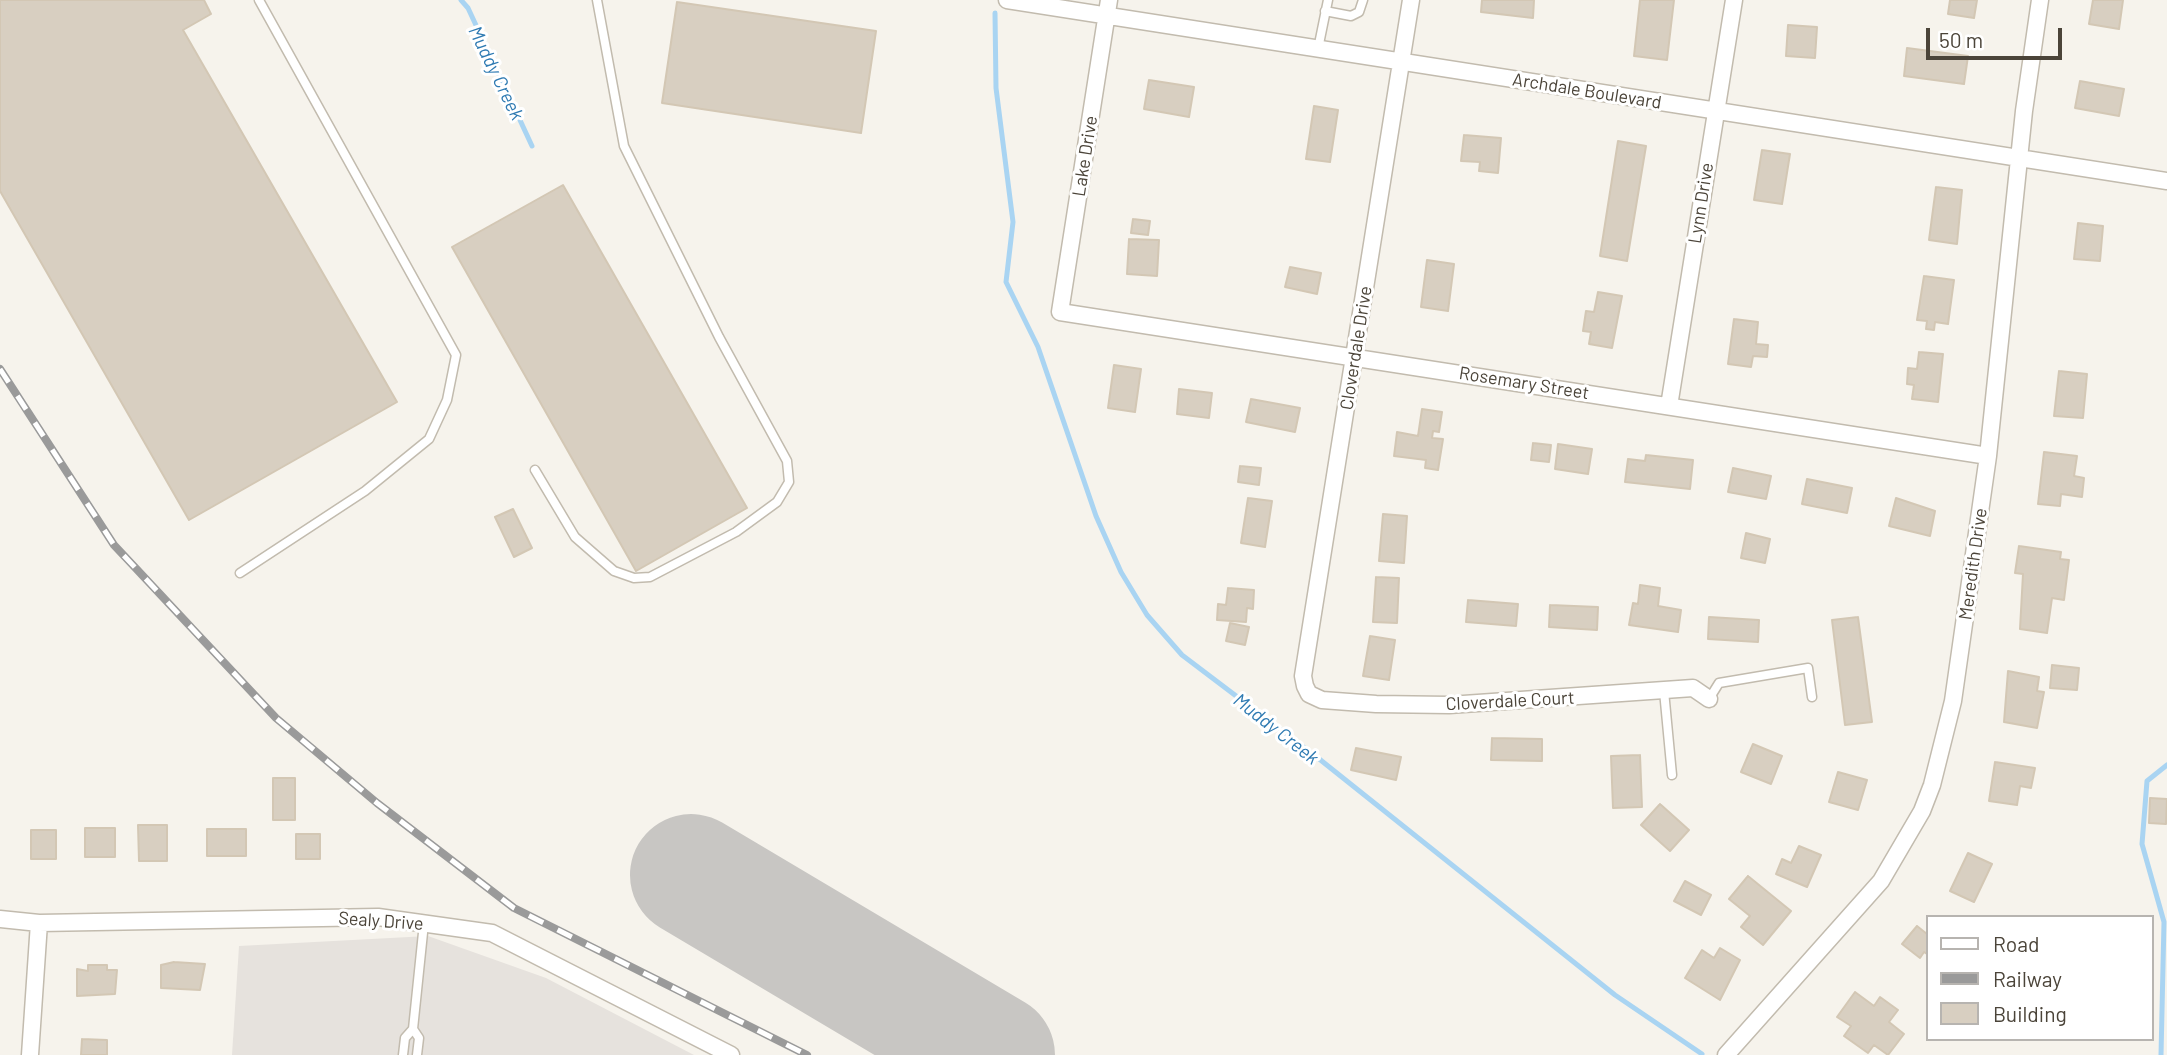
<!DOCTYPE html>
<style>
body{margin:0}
#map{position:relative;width:2167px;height:1055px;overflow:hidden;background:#f6f3ec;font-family:Barlow,sans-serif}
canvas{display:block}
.legend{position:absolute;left:1926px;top:915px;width:228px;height:126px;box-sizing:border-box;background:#fff;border:2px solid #b7b4b0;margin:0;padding:9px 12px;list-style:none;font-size:21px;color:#4b4439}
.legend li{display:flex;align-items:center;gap:14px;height:35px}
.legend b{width:35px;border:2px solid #b7b4b0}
.scale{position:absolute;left:1926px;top:28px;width:136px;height:32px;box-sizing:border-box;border:4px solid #4b4439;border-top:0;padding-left:9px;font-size:21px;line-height:24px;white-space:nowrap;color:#4b4439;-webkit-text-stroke:5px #fff;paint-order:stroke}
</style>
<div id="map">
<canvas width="2167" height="1055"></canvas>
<ul class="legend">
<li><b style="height:9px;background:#fff"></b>Road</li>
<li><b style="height:9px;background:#9a9a9a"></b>Railway</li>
<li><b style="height:19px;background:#d8cfc1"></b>Building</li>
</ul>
<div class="scale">50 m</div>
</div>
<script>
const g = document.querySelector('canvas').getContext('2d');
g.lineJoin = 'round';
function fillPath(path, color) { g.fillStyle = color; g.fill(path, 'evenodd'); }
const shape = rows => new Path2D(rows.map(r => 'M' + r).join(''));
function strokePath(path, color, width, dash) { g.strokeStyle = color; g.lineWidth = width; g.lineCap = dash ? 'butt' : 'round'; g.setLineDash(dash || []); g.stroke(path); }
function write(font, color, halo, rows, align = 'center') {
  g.font = font + ' Barlow,sans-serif'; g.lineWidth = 6; g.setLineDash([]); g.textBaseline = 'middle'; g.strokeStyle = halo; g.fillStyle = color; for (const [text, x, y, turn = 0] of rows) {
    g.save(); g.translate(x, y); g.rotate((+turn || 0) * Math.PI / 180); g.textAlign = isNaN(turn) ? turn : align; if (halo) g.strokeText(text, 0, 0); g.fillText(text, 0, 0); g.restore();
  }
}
const industrial = shape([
 [428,936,546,978,694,1055,232,1055,239,946]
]);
const stream = shape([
 [461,0,468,8,532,146],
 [995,13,996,88,1013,222,1006,282,1038,347,1096,516,1121,572,1147,615,1182,655,1318,758,1615,995,1702,1054],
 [2161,1055,2164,922,2142,844,2147,781,2167,765]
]);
const runway = shape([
 [691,875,994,1055]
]);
const building = shape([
 [0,0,204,0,211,14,183,30,397,402,189,520,0,191,0,0],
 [1482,0,1534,0,1533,18,1481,12,1482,0],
 [1640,0,1674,0,1667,60,1634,56,1640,0],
 [1950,0,1977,0,1974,18,1948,14,1950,0],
 [2093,0,2123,0,2119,29,2089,24,2093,0],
 [677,2,876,31,861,133,662,103,677,2],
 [1788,25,1817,27,1815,58,1786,56,1788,25],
 [1907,48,1968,56,1964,84,1904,76,1907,48],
 [1149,80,1194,87,1189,117,1144,109,1149,80],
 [2080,81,2124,89,2119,116,2075,108,2080,81],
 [1314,106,1338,110,1330,162,1306,159,1314,106],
 [1464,135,1501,138,1498,173,1479,171,1480,162,1461,161,1464,135],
 [1618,141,1646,146,1627,261,1600,256,1618,141],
 [1762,150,1790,154,1782,204,1754,200,1762,150],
 [563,185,747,508,636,571,452,247,563,185],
 [1936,187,1962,190,1957,244,1929,240,1936,187],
 [1133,219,1150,221,1148,235,1131,233,1133,219],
 [2078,223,2103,226,2100,261,2074,259,2078,223],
 [1129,239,1159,240,1157,276,1127,274,1129,239],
 [1427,260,1454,264,1448,311,1421,307,1427,260],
 [1290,267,1321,273,1317,294,1285,287,1290,267],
 [1924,276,1954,280,1948,324,1935,322,1934,330,1926,329,1927,321,1917,320,1924,276],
 [1598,292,1622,296,1612,348,1589,344,1591,332,1583,331,1586,311,1594,312,1598,292],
 [1734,319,1758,322,1756,344,1768,345,1767,357,1753,356,1751,367,1728,364,1734,319],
 [1919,352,1943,354,1938,402,1912,399,1914,385,1907,384,1908,368,1917,369,1919,352],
 [1114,365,1141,369,1135,412,1108,408,1114,365],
 [2059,371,2087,374,2083,418,2054,416,2059,371],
 [1179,389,1212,393,1209,418,1177,414,1179,389],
 [1251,399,1300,408,1295,432,1246,422,1251,399],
 [1422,409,1442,412,1439,432,1433,431,1432,438,1443,439,1438,470,1425,468,1426,460,1394,456,1397,432,1418,436,1422,409],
 [1533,443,1551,445,1549,462,1531,460,1533,443],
 [1558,444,1592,449,1588,474,1555,469,1558,444],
 [2044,452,2077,456,2074,476,2084,478,2082,497,2061,494,2060,506,2038,504,2044,452],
 [1646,455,1693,460,1690,489,1625,482,1628,459,1645,461,1646,455],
 [1240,466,1261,468,1259,485,1238,482,1240,466],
 [1733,468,1771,476,1766,499,1728,492,1733,468],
 [1807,479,1852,488,1847,513,1802,504,1807,479],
 [1248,498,1272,501,1265,547,1241,543,1248,498],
 [1896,498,1935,511,1930,536,1889,526,1896,498],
 [513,509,532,548,514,557,495,517,513,509],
 [1383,514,1407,516,1404,563,1379,561,1383,514],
 [1746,533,1770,539,1765,563,1741,558,1746,533],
 [2019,546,2061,552,2060,559,2069,560,2064,600,2052,598,2047,633,2020,629,2023,574,2015,573,2019,546],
 [1376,577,1399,578,1397,623,1373,622,1376,577],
 [1640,585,1660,588,1658,606,1681,610,1678,632,1629,625,1633,603,1638,604,1640,585],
 [1228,588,1254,590,1253,609,1247,608,1246,622,1217,620,1218,604,1226,605,1228,588],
 [1468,600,1518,604,1516,626,1466,622,1468,600],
 [1550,605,1598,607,1597,630,1549,627,1550,605],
 [1709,617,1759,620,1758,642,1708,639,1709,617],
 [1858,617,1872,722,1845,725,1832,620,1858,617],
 [1230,623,1249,627,1245,645,1226,641,1230,623],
 [1370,636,1395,640,1389,680,1363,676,1370,636],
 [2052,665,2079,668,2077,690,2050,688,2052,665],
 [2008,671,2039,677,2037,691,2044,692,2037,728,2004,722,2008,671],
 [1492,738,1542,739,1542,761,1491,760,1492,738],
 [1753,744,1782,756,1771,784,1741,772,1753,744],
 [1356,748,1401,757,1396,780,1351,770,1356,748],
 [1640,755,1642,807,1613,808,1611,756,1640,755],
 [1995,762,2035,768,2031,788,2020,786,2017,805,1989,801,1995,762],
 [1838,772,1867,780,1858,810,1829,802,1838,772],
 [273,778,295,778,295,820,273,820,273,778],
 [2150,798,2167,799,2166,824,2149,823,2150,798],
 [1660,804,1689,830,1670,851,1641,825,1660,804],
 [138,825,167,825,167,861,139,861,138,825],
 [85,828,115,828,115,857,85,857,85,828],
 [207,829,246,829,246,856,207,856,207,829],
 [31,830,56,830,56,859,31,859,31,830],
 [296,834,320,834,320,859,296,859,296,834],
 [1799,846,1821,855,1807,887,1776,874,1782,859,1791,863,1799,846],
 [1968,853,1992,864,1974,902,1950,891,1968,853],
 [1748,876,1791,911,1763,945,1741,927,1750,916,1729,899,1748,876],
 [1685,881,1711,895,1701,915,1674,901,1685,881],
 [1917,926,1927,934,1927,954,1924,952,1920,958,1902,944,1917,926],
 [1720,948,1740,960,1720,1000,1685,978,1702,950,1714,958,1720,948],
 [174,962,205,964,200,990,161,988,161,965,174,962],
 [88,965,107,965,107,970,117,970,115,994,77,996,77,969,88,971,88,965],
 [1855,992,1874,1006,1880,997,1898,1010,1889,1022,1904,1034,1888,1055,1874,1045,1868,1053,1844,1036,1851,1026,1837,1017,1855,992],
 [82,1039,107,1040,107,1055,81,1055,82,1039]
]);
const lane = shape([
 [1325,11,1351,16,1359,12,1363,0],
 [1318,49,1328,0],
 [535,470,575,537,614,571,634,578,650,577,736,532,777,502,789,482,787,461,719,337,624,146,597,0],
 [240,573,365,491,429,439,447,400,456,355,259,0],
 [1664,691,1672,775],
 [1709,699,1719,683,1808,668,1812,697],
 [413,1029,419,1038,417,1055],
 [403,1055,405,1038,413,1029,424,923]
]);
const street = shape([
 [1007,0,2167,181],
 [1109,0,1060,312,1988,456],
 [1411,0,1303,676,1305,686,1309,694,1322,700,1376,704,1449,705,1693,688,1709,699],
 [1669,406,1734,0],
 [0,919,39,923,378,917,492,933,731,1055],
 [30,1055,39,923],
 [1726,1055,1881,881,1922,811,1932,785,1953,701,1988,456,2024,111,2040,0]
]);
const rail = shape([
 [0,369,114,545,276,718,377,803,514,908,807,1055]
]);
const streetNames = [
 ["Archdale Boulevard",1587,91,9],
 ["Lake Drive",1085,156,-81],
 ["Lynn Drive",1701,203,-81],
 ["Cloverdale Drive",1356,348,-81],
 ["Rosemary Street",1524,383,9],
 ["Meredith Drive",1973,564,-82],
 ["Cloverdale Court",1510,701,-3],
 ["Sealy Drive",381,921,4]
];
const waterNames = [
 ["Muddy Creek",496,73,64],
 ["Muddy Creek",1276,729,38]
];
fillPath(industrial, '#e6e2dd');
strokePath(stream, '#a9d4f2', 5);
strokePath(runway, '#c8c6c3', 122);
fillPath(building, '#d8cfc1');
strokePath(building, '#d3c7b4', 2);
strokePath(lane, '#c2bbae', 11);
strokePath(street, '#c2bbae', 19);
strokePath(lane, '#fff', 8);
strokePath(street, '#fff', 16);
strokePath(rail, '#9a9a9a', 8);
strokePath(rail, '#fff', 5, [16]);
write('18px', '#4b4439', '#fff', streetNames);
write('italic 19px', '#2e7ab2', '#fff', waterNames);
</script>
